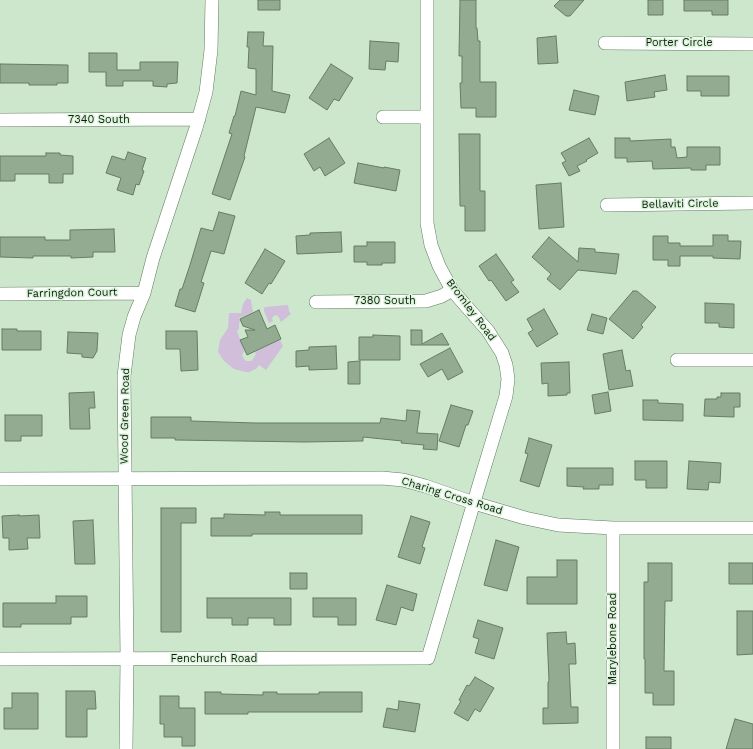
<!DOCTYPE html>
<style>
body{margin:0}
canvas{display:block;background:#cce7cb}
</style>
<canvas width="753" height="749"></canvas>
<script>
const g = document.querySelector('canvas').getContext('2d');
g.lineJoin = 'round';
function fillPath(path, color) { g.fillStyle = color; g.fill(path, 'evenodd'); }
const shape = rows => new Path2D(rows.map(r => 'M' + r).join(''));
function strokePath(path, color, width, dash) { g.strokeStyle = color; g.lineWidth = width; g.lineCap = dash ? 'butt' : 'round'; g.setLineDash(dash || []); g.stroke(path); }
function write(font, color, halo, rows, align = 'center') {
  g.font = font + ' "Work Sans",sans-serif'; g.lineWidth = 3; g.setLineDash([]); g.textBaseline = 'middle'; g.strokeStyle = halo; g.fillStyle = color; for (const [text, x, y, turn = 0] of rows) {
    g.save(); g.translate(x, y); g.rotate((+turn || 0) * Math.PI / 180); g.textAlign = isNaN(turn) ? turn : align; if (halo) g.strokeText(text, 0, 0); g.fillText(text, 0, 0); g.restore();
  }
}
const green = shape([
 [247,298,251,300,253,312,239,318,240,322,239,323,239,329,237,331,244,351,242,355,244,359,246,361,251,361,253,359,256,354,255,352,280,340,283,346,266,370,259,365,256,369,253,370,250,372,246,372,234,369,224,361,218,352,220,340,228,328,229,313,241,313,243,304],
 [288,305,289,311,291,314,281,322,278,316,275,315,272,318,273,321,269,323,264,311,264,308,265,307]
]);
const building = shape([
 [258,0,280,0,280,10,258,10,258,0],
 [460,0,476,0,476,28,477,28,478,41,480,41,480,82,496,82,496,117,476,117,476,108,461,108,460,83,462,83,462,56,459,56,460,0],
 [560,0,584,0,570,16,566,16,554,6,560,0],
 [648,0,663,0,663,15,648,15,648,0],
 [684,0,728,0,728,15,712,15,712,11,684,11,684,0],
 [248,32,264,32,263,46,273,46,272,91,290,95,285,113,256,107,244,156,245,157,230,200,212,194,232,134,229,133,234,116,235,116,241,91,256,95,256,69,248,68,249,47,247,47,248,32],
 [556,36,558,63,538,64,537,38,556,36],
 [370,41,399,43,398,62,386,61,385,70,369,69,370,41],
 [89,53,117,53,117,70,140,70,140,62,178,62,177,83,167,84,167,87,153,86,153,81,123,81,123,86,106,86,106,72,89,72,89,53],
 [0,64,68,65,68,83,57,83,57,85,29,85,29,83,0,83,0,64],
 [331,64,353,78,339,101,334,99,327,110,309,98,331,64],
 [665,75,667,90,654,92,655,97,627,101,625,82,665,75],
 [687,76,729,76,729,96,701,96,701,91,687,91,687,76],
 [574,90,599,96,595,115,569,110,574,90],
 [459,134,480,134,480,191,485,191,485,231,465,231,465,206,460,206,459,134],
 [329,138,345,163,325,176,320,167,314,171,304,154,329,138],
 [589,138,598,153,586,160,587,161,577,166,580,171,569,176,562,163,566,161,561,153,589,138],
 [615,138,630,138,630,141,671,139,671,147,675,147,677,158,687,157,687,147,720,147,720,165,706,165,706,170,691,170,691,168,653,169,652,161,627,162,627,158,615,158,615,138],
 [128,152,146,158,142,170,144,171,139,185,136,184,133,195,117,190,121,178,106,173,112,156,125,160,128,152],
 [46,153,60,153,60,155,73,156,73,174,63,174,63,183,49,183,49,174,15,174,15,181,0,181,0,156,46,156,46,153],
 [358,163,384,168,384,167,400,170,396,191,354,183,358,163],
 [561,183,564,227,539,229,536,185,561,183],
 [219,212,235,216,224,254,211,251,201,282,204,283,195,312,175,306,180,289,182,289,190,265,201,228,213,231,219,212],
 [114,229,115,252,93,252,93,257,71,258,71,256,33,256,33,258,0,257,0,237,45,237,45,240,70,240,70,230,114,229],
 [341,232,342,252,297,254,296,236,310,235,310,233,341,232],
 [713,235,728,235,728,241,741,241,740,259,713,258,713,256,680,256,680,266,668,266,668,260,653,260,653,236,668,236,668,243,680,243,680,246,713,246,713,235],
 [549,237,578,262,579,248,595,249,595,252,619,254,616,274,578,270,560,290,547,279,551,274,532,257,549,237],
 [367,242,395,242,395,263,382,263,382,265,367,265,367,262,354,262,354,246,367,246,367,242],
 [265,249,285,261,271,284,269,283,262,294,245,283,265,249],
 [496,254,514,280,511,282,519,292,506,301,491,280,489,281,479,266,496,254],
 [633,291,637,291,656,307,641,325,643,327,633,339,609,319,633,291],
 [705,303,734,304,734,328,719,327,719,323,705,323,705,303],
 [544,309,558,334,537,347,528,333,533,330,527,319,544,309],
 [259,310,267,329,275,325,281,339,247,355,240,340,248,337,245,330,255,330,243,326,240,319,259,310],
 [592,314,607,318,603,334,587,330,592,314],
 [2,329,17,329,17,331,41,331,41,350,2,350,2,329],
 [411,330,422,330,422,344,442,333,449,345,411,345,411,330],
 [166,331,197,331,198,370,181,371,180,349,166,349,166,331],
 [68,332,98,333,97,351,93,358,82,357,82,354,67,353,68,332],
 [373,335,400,336,400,360,359,360,359,337,373,337,373,335],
 [336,346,337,369,309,370,309,366,296,367,296,351,309,350,309,347,336,346],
 [450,348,463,372,448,380,442,369,428,377,420,364,450,348],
 [622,350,626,371,630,370,633,386,609,390,603,354,622,350],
 [360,361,360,384,348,384,348,362,360,361],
 [569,362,570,393,567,393,567,395,548,396,548,383,542,384,541,363,569,362],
 [94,392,95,408,89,408,90,429,70,429,69,393,94,392],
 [608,392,611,411,595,414,592,395,608,392],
 [721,393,740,393,740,407,734,407,734,417,704,416,705,399,717,399,717,397,721,397,721,393],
 [643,400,658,400,658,403,683,404,683,421,643,420,643,400],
 [451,405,473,411,468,425,466,425,459,447,439,441,451,405],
 [407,410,420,411,417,433,438,434,437,450,423,449,424,445,401,443,402,441,363,437,363,441,305,442,175,440,175,438,151,438,151,417,191,417,191,421,256,423,380,423,381,418,406,421,407,410],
 [5,415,42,415,42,436,21,436,21,441,5,441,5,415],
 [529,438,552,445,539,487,520,481,528,454,525,453,529,438],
 [635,461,667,461,667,488,646,488,646,480,635,480,635,461],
 [689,461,721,463,720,483,709,482,708,490,687,489,689,461],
 [567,468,613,468,613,485,599,485,599,489,583,489,584,487,567,486,567,468],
 [161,508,196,508,196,523,181,523,181,632,161,632,161,508],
 [265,512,280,512,280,515,362,515,362,534,252,534,252,536,211,536,211,518,224,518,224,514,265,515,265,512],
 [19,515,19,516,39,515,40,538,27,538,28,549,9,550,9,538,3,538,2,516,19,515],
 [411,516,430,522,422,547,425,548,420,564,398,557,411,516],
 [93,520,95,564,75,564,73,521,93,520],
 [496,540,519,547,507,591,484,585,496,540],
 [557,560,577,560,577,604,527,604,527,577,557,577,557,560],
 [648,563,672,563,672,601,665,601,664,671,674,671,674,705,653,705,653,693,645,693,645,659,644,659,644,582,648,582,648,563],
 [729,563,753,563,753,584,729,584,729,563],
 [290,573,307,573,307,589,290,589,290,573],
 [387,585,417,594,413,611,401,607,396,625,376,620,387,585],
 [56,596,87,596,87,617,71,617,71,624,21,624,21,627,3,627,3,603,56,603,56,596],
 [207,598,291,598,291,625,274,625,274,618,248,618,248,625,232,625,232,618,207,618,207,598],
 [313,598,356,598,356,625,338,625,338,617,313,617,313,598],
 [737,611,753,611,753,654,737,655,737,611],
 [478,620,503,628,494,659,475,653,479,639,473,637,478,620],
 [566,632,567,644,575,643,576,664,569,664,571,707,578,707,578,723,543,724,543,708,548,708,548,682,549,681,547,633,566,632],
 [475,677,494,688,480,712,475,709,468,721,454,713,461,701,459,700,467,685,469,686,475,677],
 [66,691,95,691,96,709,87,709,87,737,66,737,66,691],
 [205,692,221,692,221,694,263,695,263,692,277,692,277,694,319,694,319,692,362,692,362,712,248,712,248,714,205,714,205,692],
 [12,693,38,693,38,729,4,729,4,708,12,708,12,693],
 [160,696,179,696,179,708,195,708,195,746,182,746,182,737,164,737,164,724,160,724,160,696],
 [399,701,420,704,415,732,383,727,387,708,398,710,399,701],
 [735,719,753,724,753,749,726,749,735,719],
 [646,737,671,737,671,749,646,749,646,737]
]);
const minor = shape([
 [605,43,753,44],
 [383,117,427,117],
 [0,120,199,119],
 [607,205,753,203],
 [0,294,144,293],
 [316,302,426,301,442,296,452,290],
 [677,360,753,360],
 [0,479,382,478,403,480,425,486,474,503,525,518,558,525,613,528,753,528],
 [0,659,428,658,479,485,506,396,508,379,506,365,502,353,488,331,452,290,439,266,431,245,427,223,427,0],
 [126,749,127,659,124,376,129,335,134,317,144,293,153,258,196,128,206,92,211,50,212,0],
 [613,749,613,528]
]);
const streetNames = [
 ["Porter Circle",679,43],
 ["7340 South",99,120],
 ["Bellaviti Circle",680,204,-1],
 ["Farringdon Court",72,293,-1],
 ["7380 South",385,301],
 ["Bromley Road",471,310,53],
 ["Wood Green Road",125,416,-89],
 ["Charing Cross Road",452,496,17],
 ["Marylebone Road",613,639,-90],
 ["Fenchurch Road",214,659]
];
fillPath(green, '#d0bedb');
fillPath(building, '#92ab91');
strokePath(building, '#657d64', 1);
strokePath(minor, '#627a61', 14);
strokePath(minor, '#fff', 13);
write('11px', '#111b11', '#d9f4d8', streetNames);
</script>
